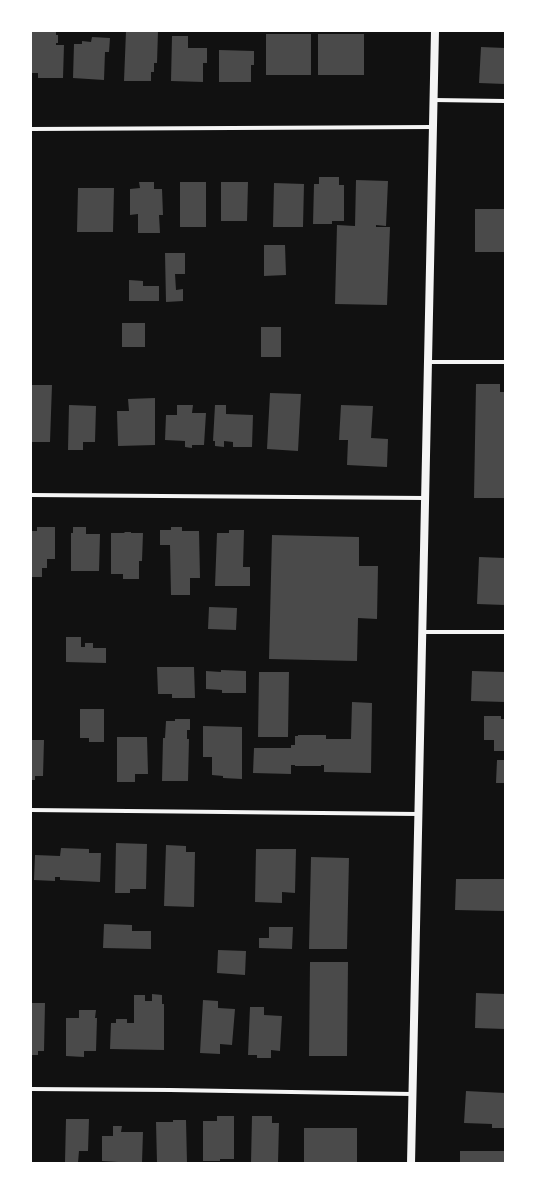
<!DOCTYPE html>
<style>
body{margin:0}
#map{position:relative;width:536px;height:1194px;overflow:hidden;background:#111;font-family:"Golos Text",sans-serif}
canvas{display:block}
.frame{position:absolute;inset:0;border:32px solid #fff;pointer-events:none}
</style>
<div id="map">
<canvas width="536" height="1194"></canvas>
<div class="frame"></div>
</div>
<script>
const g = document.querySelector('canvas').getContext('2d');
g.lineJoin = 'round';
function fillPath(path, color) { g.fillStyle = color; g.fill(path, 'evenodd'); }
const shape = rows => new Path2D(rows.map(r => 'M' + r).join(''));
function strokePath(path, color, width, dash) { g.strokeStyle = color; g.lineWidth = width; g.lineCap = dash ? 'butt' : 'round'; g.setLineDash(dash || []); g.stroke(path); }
const building = shape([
 [31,31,56,31,56,35,58,35,58,43,56,43,56,45,64,45,63,78,38,78,38,73,31,73],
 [126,31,158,31,157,63,154,63,154,72,151,72,151,81,124,81],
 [266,34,311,34,311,75,266,75],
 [318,34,364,34,364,75,318,75],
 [172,36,188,36,188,48,207,48,207,63,203,63,203,82,171,81],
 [92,37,110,38,109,52,105,52,104,80,73,78,74,44,82,44,82,41,91,42],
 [481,47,505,48,505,84,479,83],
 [219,50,254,51,254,65,251,65,251,82,219,82],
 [319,177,339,177,339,185,344,185,344,221,332,221,332,224,313,224,314,184,319,184],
 [356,180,388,181,386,226,376,225,376,227,390,227,387,305,335,304,337,225,355,226],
 [139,182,154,182,154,189,162,189,163,215,159,215,160,233,138,233,138,214,130,215,130,189,140,188],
 [180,182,206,182,206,227,180,227],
 [221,182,248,182,247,221,221,221],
 [274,183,304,184,303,227,273,227],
 [78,188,114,188,113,232,77,232],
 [475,209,505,209,505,252,475,252],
 [264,245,285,245,286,275,264,276],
 [165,253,185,253,185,274,175,274,176,290,183,289,183,301,166,302],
 [129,280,143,281,143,286,159,286,159,301,129,301],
 [122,323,145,323,145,347,122,347],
 [261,327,281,327,281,357,261,357],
 [476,384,500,384,500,392,505,392,505,498,474,498],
 [31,385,52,385,50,442,31,442],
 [270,393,301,394,298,451,267,449],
 [155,398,155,445,118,446,117,411,129,411,128,399],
 [69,405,96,406,95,442,83,442,83,450,68,450],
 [177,405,193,405,192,413,206,413,204,445,192,445,192,448,185,447,185,441,165,440,166,415,177,415],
 [215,405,226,405,226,414,253,415,252,447,233,447,233,442,224,441,224,447,215,446,215,441,213,441],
 [341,405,373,406,371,438,388,439,387,467,347,465,348,440,339,440],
 [37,527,55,527,55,559,47,559,47,568,42,568,42,577,31,577,31,531,37,531],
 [73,527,86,527,86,534,100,534,99,571,71,571,71,533,73,533],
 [171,527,182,527,182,531,199,531,200,578,190,578,190,595,171,595,170,545,160,545,160,530,171,530],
 [229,530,244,530,243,567,250,567,250,586,215,586,217,533,229,533],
 [125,532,131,532,131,533,143,533,142,561,139,561,139,579,123,579,123,574,111,574,111,533,124,533],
 [272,535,359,537,359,566,378,566,377,619,358,618,357,661,269,659],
 [479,557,505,558,505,605,477,604],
 [209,607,237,608,236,630,208,629],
 [66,637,81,637,81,647,85,647,85,643,93,643,93,648,106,648,106,663,66,662],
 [157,667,194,667,195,698,172,698,172,694,158,694],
 [221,670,246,671,246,693,222,693,222,690,206,689,206,671,221,672],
 [472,671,505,672,505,702,471,701],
 [259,672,289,672,288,737,258,737],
 [352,702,372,703,371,773,324,772,324,765,321,765,321,766,295,766,295,765,291,765,291,774,253,773,254,748,291,748,291,745,295,745,295,736,298,736,298,735,326,735,326,739,351,739],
 [80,709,104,709,104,742,89,742,89,738,80,738],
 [484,716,501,716,501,719,505,719,505,751,494,751,494,740,484,740],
 [175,719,190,719,190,730,187,730,187,739,189,739,188,781,162,781,163,738,165,738,166,721,175,721],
 [203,726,242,727,242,779,223,778,223,776,212,775,212,757,203,757],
 [117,737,147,737,148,774,135,774,135,782,117,782],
 [31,740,44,740,43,776,35,776,35,780,31,780],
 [497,760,505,760,505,783,496,783],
 [116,843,147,844,146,889,130,889,130,893,115,893],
 [166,845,186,846,186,852,195,852,194,907,164,906],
 [61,848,89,849,89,853,101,853,100,882,60,880,60,877,55,877,55,881,34,880,35,855,60,856],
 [256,849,296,849,295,893,282,892,282,903,255,902],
 [311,857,349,858,347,949,309,949],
 [456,879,505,879,505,911,455,910],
 [104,924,132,925,132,931,151,931,151,949,103,948],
 [269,927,293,927,292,949,259,948,259,938,269,938],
 [218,950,246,951,245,975,217,973],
 [310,962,348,962,347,1056,309,1056],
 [476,993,505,994,505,1029,475,1028],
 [152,994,162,995,162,1004,164,1004,164,1050,110,1049,111,1023,116,1023,116,1019,127,1019,127,1023,134,1023,134,995,145,995,145,1001,152,1001],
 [203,1000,218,1001,218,1008,235,1009,232,1045,220,1044,220,1054,200,1053],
 [31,1003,45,1003,44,1051,38,1051,38,1055,31,1055],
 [250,1007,264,1007,264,1015,282,1016,280,1051,271,1050,271,1058,257,1058,257,1055,248,1055],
 [79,1010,96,1010,95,1018,97,1018,96,1051,84,1051,84,1057,66,1056,66,1018,79,1018],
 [466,1091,505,1093,505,1128,492,1128,492,1124,464,1123],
 [217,1116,234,1116,234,1159,220,1159,220,1161,203,1161,203,1121,217,1121],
 [252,1116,272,1116,272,1123,279,1123,278,1163,251,1163],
 [66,1119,89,1119,88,1151,79,1151,78,1163,65,1162],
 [173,1120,186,1120,187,1163,157,1163,156,1122,173,1122],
 [113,1126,122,1126,121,1132,143,1132,142,1163,118,1163,118,1162,102,1161,102,1136,113,1136],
 [304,1128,357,1128,357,1163,304,1163],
 [460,1151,505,1151,505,1163,460,1163]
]);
const minor = shape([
 [434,100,505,101],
 [31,129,433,127],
 [428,362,505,362],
 [31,495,425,498],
 [422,632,505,632],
 [31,810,418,814],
 [31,1089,170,1090,412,1094]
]);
const secondary = shape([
 [411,1163,435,31]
]);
fillPath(building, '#4a4a4a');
strokePath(minor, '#f5f5f5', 4);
strokePath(secondary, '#f5f5f5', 8);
</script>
